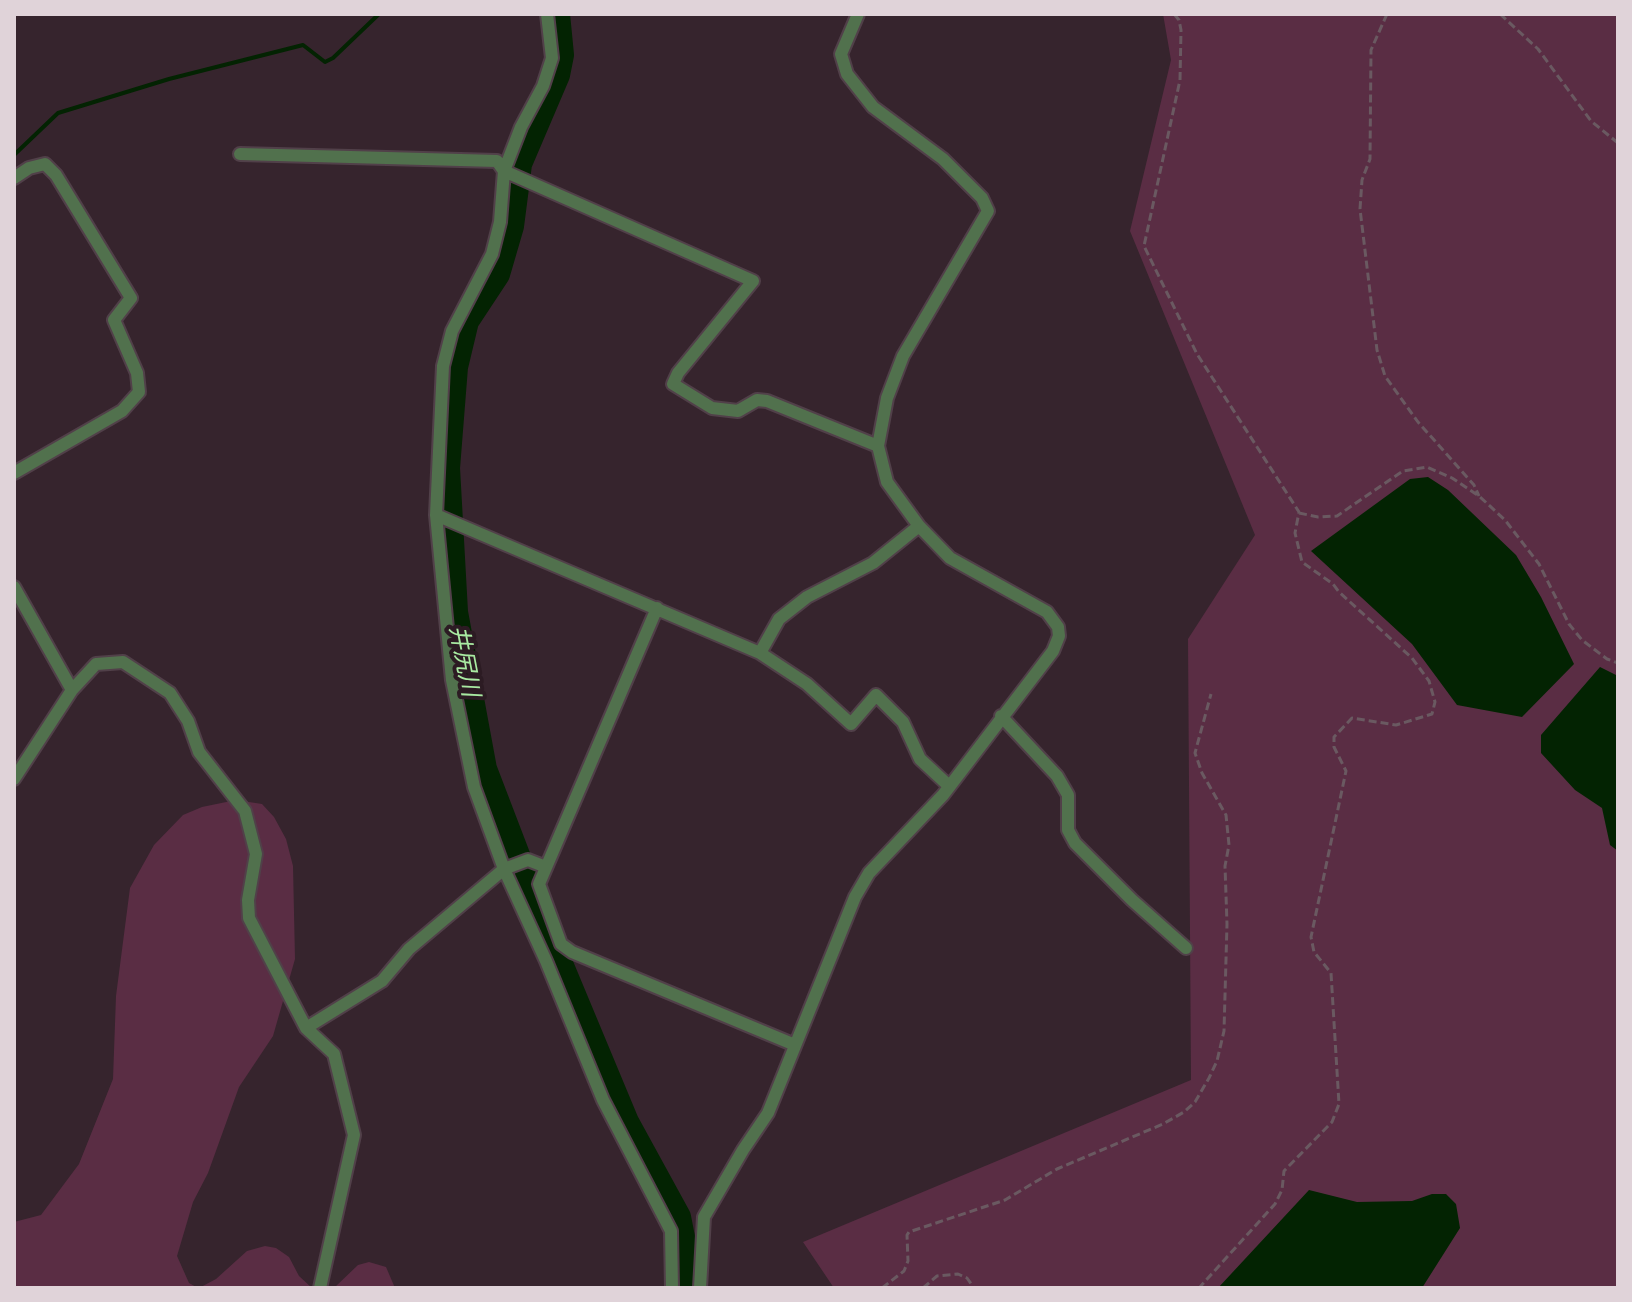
<!DOCTYPE html>
<meta charset="utf-8">
<style>
body{margin:0}
#map{position:relative;width:1632px;height:1302px;overflow:hidden;background:#36242d;font-family:"Alegreya Sans",sans-serif}
canvas{display:block}
.frame{position:absolute;inset:0;border:16px solid #e0d3d9;pointer-events:none}
</style>
<div id="map">
<canvas width="1632" height="1302"></canvas>
<div class="frame"></div>
</div>
<script>
const g = document.querySelector('canvas').getContext('2d');
g.lineJoin = 'round';
function fillPath(path, color) { g.fillStyle = color; g.fill(path, 'evenodd'); }
const shape = rows => new Path2D(rows.map(r => 'M' + r).join(''));
function strokePath(path, color, width, dash) { g.strokeStyle = color; g.lineWidth = width; g.lineCap = dash ? 'butt' : 'round'; g.setLineDash(dash || []); g.stroke(path); }
function write(font, color, halo, rows, align = 'center') {
  g.font = font + ' "Alegreya Sans","Noto Sans JP",sans-serif'; g.lineWidth = 8; g.setLineDash([]); g.textBaseline = 'middle'; g.strokeStyle = halo; g.fillStyle = color; for (const [text, x, y, turn = 0] of rows) {
    g.save(); g.translate(x, y); g.rotate((+turn || 0) * Math.PI / 180); g.textAlign = isNaN(turn) ? turn : align; if (halo) g.strokeText(text, 0, 0); g.fillText(text, 0, 0); g.restore();
  }
}
const green = shape([
 [1163,14,1618,14,1618,1288,834,1288,803,1242,1191,1080,1188,639,1255,535,1130,231,1171,60],
 [236,800,262,804,274,817,286,839,293,866,295,959,273,1036,239,1087,208,1173,193,1202,177,1256,189,1283,198,1288,14,1288,14,1222,41,1215,79,1164,113,1079,116,996,130,888,154,845,183,815,202,807],
 [265,1246,276,1248,289,1257,299,1276,312,1288,199,1288,216,1279,247,1251],
 [369,1262,386,1267,395,1288,329,1288,335,1287,358,1265]
]);
const water = shape([
 [1428,477,1448,490,1516,555,1541,597,1574,664,1522,717,1457,705,1412,644,1311,551,1410,479],
 [1600,667,1618,676,1618,851,1610,845,1602,808,1575,790,1541,753,1541,735],
 [1309,1190,1357,1202,1412,1201,1432,1194,1446,1194,1456,1204,1460,1228,1422,1288,1218,1288]
]);
const stream = shape([
 [14,155,58,113,169,79,303,45,325,62,333,58,379,14]
]);
const river = shape([
 [557,14,561,55,557,75,519,164,511,226,497,274,466,321,455,367,447,468,455,612,484,769,541,918,626,1122,678,1217,687,1263,686,1288]
]);
const path = shape([
 [1174,14,1179,20,1181,30,1180,80,1144,246,1197,354,1299,512,1295,533,1302,562,1333,584,1339,592,1412,658,1429,681,1435,702,1432,714,1396,725,1352,718,1334,737,1334,747,1346,771,1311,937,1314,952,1331,973,1339,1104,1332,1122,1284,1171,1282,1190,1275,1204,1199,1288],
 [1387,14,1371,50,1370,159,1362,180,1360,209,1377,350,1385,376,1418,422,1474,485,1479,496],
 [1500,14,1538,49,1591,121,1618,143],
 [1299,513,1318,517,1337,516,1403,471,1427,467,1452,478,1479,496,1505,520,1539,564,1569,624,1582,640,1607,659,1618,663],
 [882,1288,904,1271,908,1261,907,1235,909,1232,1005,1200,1057,1169,1163,1124,1184,1112,1195,1102,1209,1078,1217,1061,1224,1031,1227,924,1225,866,1229,845,1226,815,1202,773,1195,753,1211,694],
 [923,1288,937,1276,958,1274,967,1278,974,1288]
]);
const street = shape([
 [547,14,552,58,543,86,521,127,504,171,500,222,492,254,452,331,443,366,436,515,452,680,474,787,504,869,546,961,603,1100,671,1231,672,1288],
 [240,154,497,161,504,171,753,281,678,373,673,384,712,408,738,411,757,400,767,401,878,446],
 [14,178,29,168,45,164,56,175,131,298,114,320,137,373,139,392,122,411,14,473],
 [436,515,760,653,807,684,851,724,876,695,903,722,920,759,949,786],
 [14,587,72,690],
 [657,608,539,884,561,944,572,952,795,1045],
 [760,653,779,619,807,597,873,563,919,526],
 [1001,716,1057,776,1068,795,1068,830,1075,843,1132,900,1186,948],
 [14,779,72,690,96,664,123,662,170,693,188,721,199,752,245,811,256,854,248,900,249,918,306,1028,334,1054,354,1135,320,1288],
 [306,1028,382,981,409,949,504,869,528,860,546,867],
 [700,1288,704,1217,743,1150,768,1113,855,897,869,873,943,795,1053,651,1059,636,1058,627,1047,612,950,558,919,526,887,482,878,446,887,398,903,356,988,211,982,198,943,159,873,107,847,74,841,54,858,14]
]);
const waterNames = [
 ["井尻川",464,661,79]
];
fillPath(green, '#5a2d44');
fillPath(water, '#032302');
strokePath(stream, '#032302', 4);
strokePath(river, '#032302', 26);
strokePath(street, '#514049', 16);
strokePath(path, '#6a5961', 3, [8, 4]);
strokePath(street, '#51714d', 12);
write('italic 24px', '#a9eaa2', '#2c1b23', waterNames);
</script>
